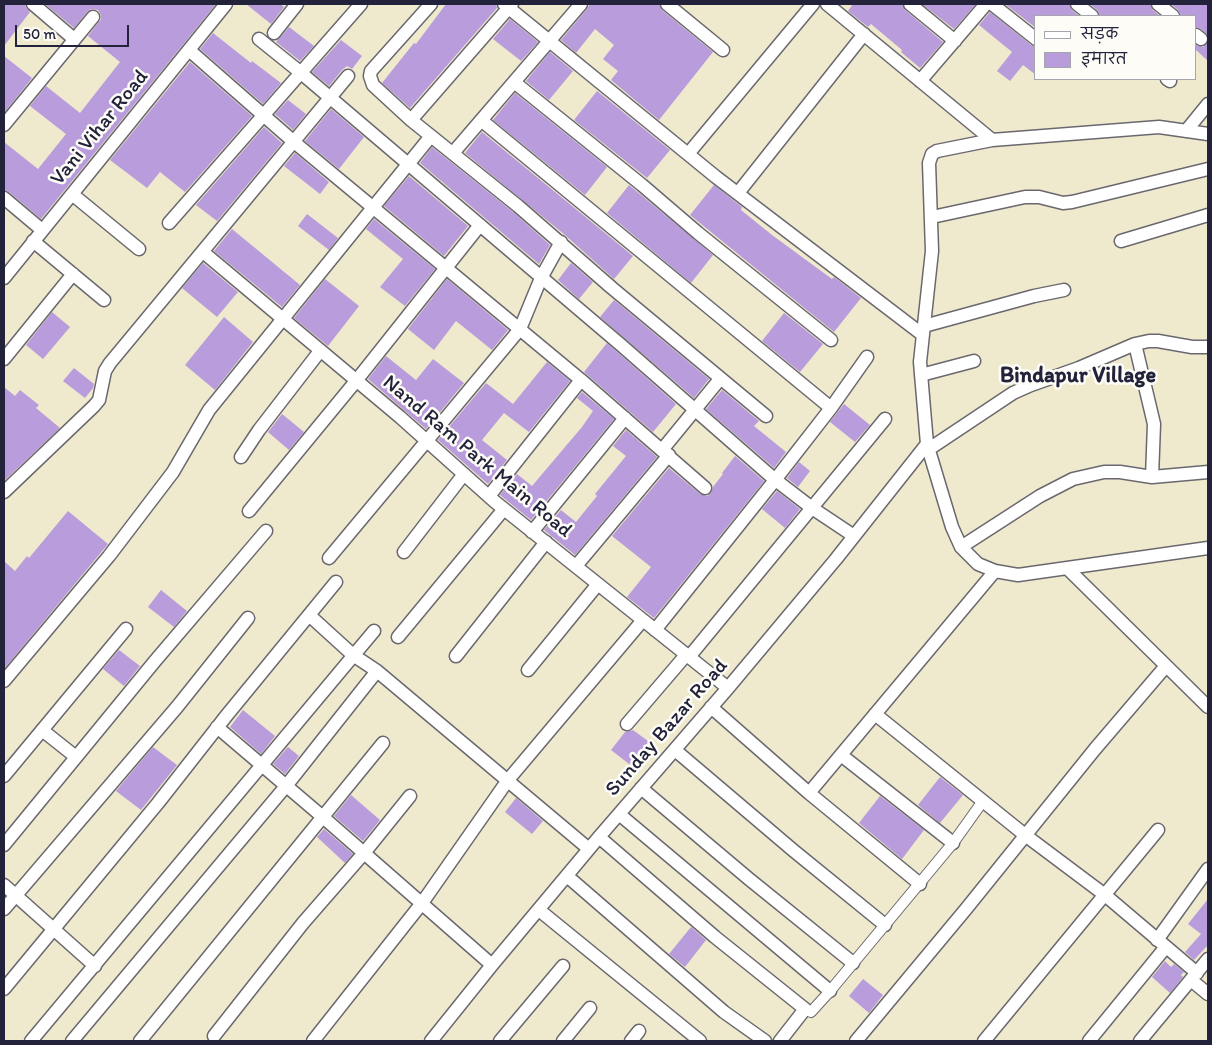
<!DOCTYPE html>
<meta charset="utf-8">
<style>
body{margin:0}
#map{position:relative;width:1212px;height:1045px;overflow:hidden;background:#efe9ce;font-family:Itim,"Playpen Sans Deva",sans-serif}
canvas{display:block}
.frame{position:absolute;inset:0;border:5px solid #22223b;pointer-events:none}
.legend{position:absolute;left:1034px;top:15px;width:162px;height:65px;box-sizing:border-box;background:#fdfcf7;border:1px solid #a5a5ac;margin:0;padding:6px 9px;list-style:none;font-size:15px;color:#22223b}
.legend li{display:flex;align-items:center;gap:10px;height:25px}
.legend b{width:25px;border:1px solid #a5a5ac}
.scale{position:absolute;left:15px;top:25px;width:114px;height:22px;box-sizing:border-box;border:2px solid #22223b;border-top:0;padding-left:6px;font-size:15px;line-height:18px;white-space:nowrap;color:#22223b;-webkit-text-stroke:4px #fdfcf7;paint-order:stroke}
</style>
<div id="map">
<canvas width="1212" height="1045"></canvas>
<div class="frame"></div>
<ul class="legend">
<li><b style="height:6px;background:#fff"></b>सड़क</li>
<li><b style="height:14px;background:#b99cdb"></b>इमारत</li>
</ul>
<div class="scale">50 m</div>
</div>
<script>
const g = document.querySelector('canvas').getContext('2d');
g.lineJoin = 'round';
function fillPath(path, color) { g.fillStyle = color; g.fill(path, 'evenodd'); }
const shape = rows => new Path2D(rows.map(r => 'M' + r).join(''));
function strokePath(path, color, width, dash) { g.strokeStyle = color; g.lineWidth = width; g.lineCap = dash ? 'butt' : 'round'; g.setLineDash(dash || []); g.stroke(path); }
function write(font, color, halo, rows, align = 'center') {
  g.font = font + ' Itim,sans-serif'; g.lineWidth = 5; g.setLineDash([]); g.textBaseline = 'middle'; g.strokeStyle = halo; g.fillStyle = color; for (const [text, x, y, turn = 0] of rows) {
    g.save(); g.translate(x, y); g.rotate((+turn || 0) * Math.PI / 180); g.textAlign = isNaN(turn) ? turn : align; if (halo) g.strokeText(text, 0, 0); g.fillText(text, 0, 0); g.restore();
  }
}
const building = shape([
 [4,4,25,4,26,7,30,12,4,46],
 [45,4,216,4,41,219,9,192,4,190,4,142,38,169,66,134,30,106,46,86,80,113,120,62,88,36,101,19,101,15,98,10,91,9,87,12,74,28],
 [246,4,280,4,284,7,271,24],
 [446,4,496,4,497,8,410,108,382,83,414,43,416,44],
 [590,4,659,4,662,10,713,52,659,120,611,80,618,71,603,59,614,45,595,29,576,53,561,40,587,9],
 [853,4,902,4,905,10,943,42,920,68,901,52,902,50,871,24,868,27,848,11],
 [922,4,976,4,954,29],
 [1005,4,1069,4,1072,10,1079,16,1036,16,1036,28],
 [1090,4,1150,4,1153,10,1160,16,1100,16,1097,10],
 [1171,4,1208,4,1208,36,1201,29,1196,27,1196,16,1181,16,1178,10],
 [990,12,1031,45,1036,47,1036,75,1023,65,1010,81,997,71,1012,52,979,25],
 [510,19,538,42,521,61,493,39],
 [289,27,314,46,300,61,276,42],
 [213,33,251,63,252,61,281,83,263,104,200,49],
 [341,40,362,56,352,69,347,66,342,70,329,86,312,72],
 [1208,42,1208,61,1196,50,1196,45,1203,47],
 [550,52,573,71,549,100,526,81],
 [4,56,32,78,4,113],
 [190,62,252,116,185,192,160,172,147,188,110,160],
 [597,91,670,150,647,178,574,120],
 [515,93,607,167,585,195,493,120],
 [288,100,306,114,293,130,275,114],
 [331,109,364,137,339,169,305,141],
 [264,127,282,143,217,221,196,205],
 [482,132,633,256,614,279,565,235,465,153],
 [432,147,513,212,550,245,539,264,420,163],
 [295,153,329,182,320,194,284,166],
 [409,176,468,226,444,256,384,206],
 [629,185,713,255,691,283,607,213],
 [714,185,742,207,741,210,772,235,832,279,834,277,861,298,834,332,690,215],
 [307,214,338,238,329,250,298,226],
 [374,219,435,269,405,306,380,287,403,259,366,229],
 [232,229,300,285,282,307,214,251],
 [203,263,238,292,217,317,182,288],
 [571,263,593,282,579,299,558,280],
 [325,279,359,306,328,346,294,318],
 [447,279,508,330,492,350,456,321,434,350,408,329],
 [614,300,709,379,694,398,600,317],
 [52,312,70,327,43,359,26,345],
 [784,313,823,344,800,372,762,341],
 [224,317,253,342,215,390,185,365],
 [607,343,676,404,653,432,584,372],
 [386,356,416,380,433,359,464,383,426,429,368,379],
 [547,362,570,381,529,432,504,413,482,440,507,460,488,484,438,440,486,383,513,404],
 [74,368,94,384,93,388,85,398,63,381],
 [4,387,15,396,20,390,39,405,36,408,60,428,4,481],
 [722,390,759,421,754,426,786,452,774,468,706,409],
 [582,392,614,419,531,520,500,495,517,474,532,486,582,427,593,411,577,398],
 [844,404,870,425,855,442,830,422],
 [282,414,304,432,289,450,268,432],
 [626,430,657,457,575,555,544,530,561,510,576,522,597,496,595,494,626,456,613,446],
 [735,456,764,481,654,618,627,597,651,567,612,536,669,468,700,494,707,496,711,493,713,487,723,474,722,473],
 [799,462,810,471,798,487,787,478],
 [777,491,800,509,785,528,762,509],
 [68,511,108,544,4,669,4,561,15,571,27,556,29,558],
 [161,590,187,611,174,627,148,607],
 [119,650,140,666,124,686,103,669],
 [243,710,275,736,261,754,230,727],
 [633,730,652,744,633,767,611,750,625,732],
 [153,747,177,765,141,810,116,791],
 [288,747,299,756,285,774,273,764],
 [940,777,963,795,940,823,918,805],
 [351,795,380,820,363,841,334,816],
 [880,796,924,830,902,859,859,823],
 [516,798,543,821,532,834,505,812],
 [324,829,353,854,345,863,317,837],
 [1208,899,1208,945,1194,960,1185,952,1201,934,1188,924],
 [691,927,706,940,685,967,669,954],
 [1165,961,1171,967,1174,964,1184,972,1181,975,1183,977,1170,993,1152,977],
 [863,979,883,995,869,1013,849,996]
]);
const pedestrian = shape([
 [805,1009,811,1012,830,991,953,843,983,801]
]);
const minor = shape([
 [33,4,74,39],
 [431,4,371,71,370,76,373,85,411,120,518,206,612,288,766,416],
 [504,4,716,177,923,335],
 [667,4,723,50],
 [827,4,992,140],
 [910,4,955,41],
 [992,4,1036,39],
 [1077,4,1092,16],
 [1158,4,1173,16],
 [274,33,297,4],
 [1196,35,1201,39],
 [259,39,300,72,621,345,773,478,812,508,854,536],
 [189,50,294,142,581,380,705,488],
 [1167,79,1170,81],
 [920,81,986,4],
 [514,82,642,185,698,233,831,340],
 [411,120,512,4],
 [481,120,831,408],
 [4,125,93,17],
 [1186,131,1208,104],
 [1208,134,1159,127,992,140,937,151,932,154,929,163,932,251,920,362,927,444,952,527,961,547,978,564,995,571,1018,575,1208,548],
 [453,153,581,4],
 [688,154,813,4],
 [738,193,864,34],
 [72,194,139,249],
 [4,198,42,230],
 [932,217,1025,197,1039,197,1063,203,1072,202,1208,169],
 [169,223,361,4],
 [33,241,104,300],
 [1121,241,1208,215],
 [203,252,400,417,494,501,728,688],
 [4,278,226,4],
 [924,326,1034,296,1064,290],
 [1135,344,1154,424,1152,477],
 [4,359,73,274],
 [921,375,974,361],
 [929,449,1013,393,1031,385,1079,368,1135,344,1149,341,1158,341,1192,347,1208,347],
 [662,450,720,379],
 [241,457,259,430,320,351],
 [4,492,94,406,99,400,105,371,110,363,348,76],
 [489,496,581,380],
 [249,511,356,381,480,225],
 [532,532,625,418],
 [961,547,1040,496,1073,479,1104,472,1120,472,1152,477,1208,472],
 [404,552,464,474],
 [329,558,520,329,541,278,561,242],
 [576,566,669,455],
 [1068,569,1208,707],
 [309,615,353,655,377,671,589,849],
 [655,630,775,480,831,408,867,357],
 [398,637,504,509],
 [456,656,546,542],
 [689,657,885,419],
 [528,670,598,584],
 [4,681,109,556,173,472,209,410,431,136],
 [711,707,809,793,920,884],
 [875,714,1025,835,1105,895,1197,973],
 [627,724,686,655],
 [217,727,324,818,492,965],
 [42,730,76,757],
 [675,750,794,851,885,925],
 [841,755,953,843],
 [4,776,126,629],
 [641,788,749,879,853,963],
 [809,793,995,571],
 [619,814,830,991],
 [599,837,715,937,805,1009,780,1041],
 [4,845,155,661,266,531],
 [567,876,724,1012,765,1041],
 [4,885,95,966],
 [4,909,177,707,248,618],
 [539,910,700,1041],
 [1157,940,1208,869],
 [1191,980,1208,994],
 [4,989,158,803,227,715,336,582],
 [214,1036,303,923,364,853,410,796],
 [31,1041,374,631],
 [72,1041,286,786,377,671],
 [140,1041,383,743],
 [313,1041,422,903,508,780,643,620],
 [431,1041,492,965,599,837,728,688,836,559,927,444],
 [500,1041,563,966],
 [563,1041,590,1008],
 [631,1041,639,1031],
 [856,1041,966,909,1095,749,1166,666],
 [984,1041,1158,830],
 [1089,1041,1165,948],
 [1140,1041,1208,959]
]);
const streetNames = [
 ["Vani Vihar Road",100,128,-51],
 ["Nand Ram Park Main Road",477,457,40],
 ["Sunday Bazar Road",667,728,-49]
];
const neighbourhoodNames = [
 ["Bindapur Village",1078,376]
];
fillPath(building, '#b99cdb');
strokePath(pedestrian, '#6a686e', 12);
strokePath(minor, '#6a686e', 15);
strokePath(pedestrian, '#fff', 10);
strokePath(minor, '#fff', 12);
write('21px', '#22223b', '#fdfcf7', streetNames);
write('bold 22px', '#22223b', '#fdfcf7', neighbourhoodNames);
</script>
